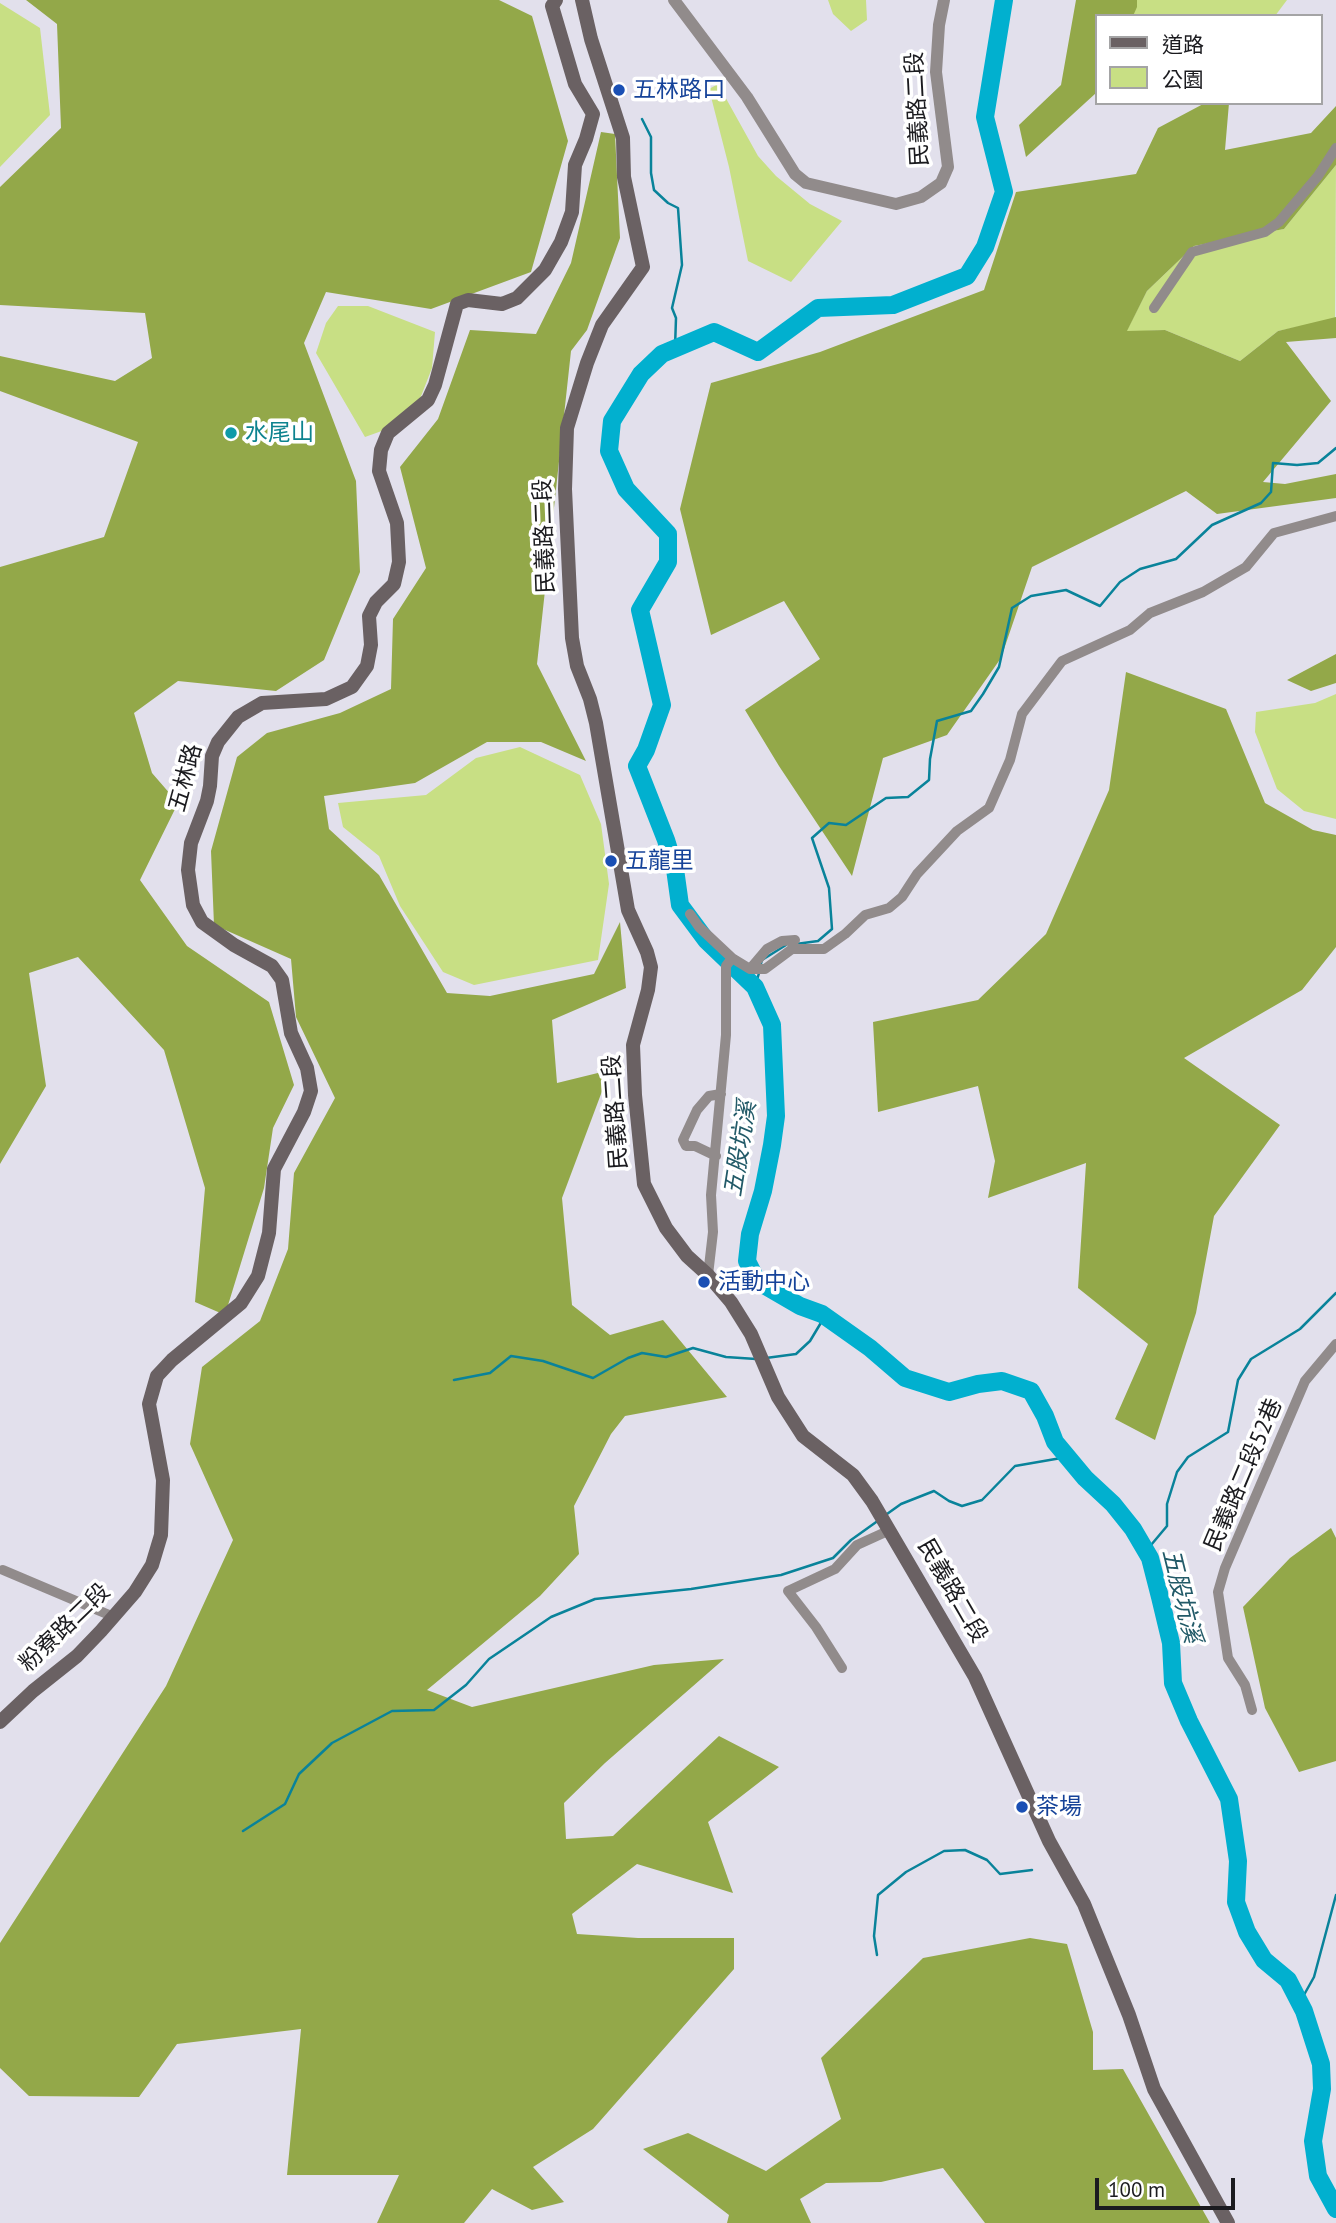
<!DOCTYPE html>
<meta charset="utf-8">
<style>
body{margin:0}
#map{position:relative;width:1336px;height:2223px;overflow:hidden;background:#e2e0ec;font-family:"PT Sans","Noto Sans TC",sans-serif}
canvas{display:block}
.legend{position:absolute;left:1095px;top:14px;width:228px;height:91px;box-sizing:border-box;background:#fff;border:2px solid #a4a4a5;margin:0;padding:9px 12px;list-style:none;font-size:21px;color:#1b1b1f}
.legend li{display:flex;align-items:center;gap:14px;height:35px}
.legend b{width:35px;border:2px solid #a4a4a5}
.scale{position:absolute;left:1095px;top:2178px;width:140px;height:32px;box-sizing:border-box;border:4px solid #1b1b1f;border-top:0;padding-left:9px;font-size:21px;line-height:24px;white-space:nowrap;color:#1b1b1f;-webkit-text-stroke:5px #fff;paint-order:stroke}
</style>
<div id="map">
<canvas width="1336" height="2223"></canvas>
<ul class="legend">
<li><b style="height:9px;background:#6a6163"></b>道路</li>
<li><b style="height:19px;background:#c8df84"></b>公園</li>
</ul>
<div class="scale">100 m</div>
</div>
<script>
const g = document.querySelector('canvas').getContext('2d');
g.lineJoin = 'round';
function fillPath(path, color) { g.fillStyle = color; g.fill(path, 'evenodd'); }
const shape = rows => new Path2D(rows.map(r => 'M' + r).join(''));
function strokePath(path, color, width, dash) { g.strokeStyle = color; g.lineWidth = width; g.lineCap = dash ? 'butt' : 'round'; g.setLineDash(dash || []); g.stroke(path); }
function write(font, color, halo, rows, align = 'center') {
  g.font = font + ' "PT Sans","Noto Sans TC",sans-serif'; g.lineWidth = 7; g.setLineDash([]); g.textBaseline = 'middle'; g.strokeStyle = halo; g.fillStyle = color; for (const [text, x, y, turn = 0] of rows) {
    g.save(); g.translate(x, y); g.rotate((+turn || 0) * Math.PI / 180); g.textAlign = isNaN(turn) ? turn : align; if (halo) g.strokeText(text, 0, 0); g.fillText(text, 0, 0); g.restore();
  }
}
const green = shape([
 [828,0,866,0,867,20,851,31,833,14],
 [1137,0,1287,0,1275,16,1133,16],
 [0,3,40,28,50,115,0,167],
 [718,84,758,156,776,176,810,204,842,221,791,282,748,261,729,167,709,89],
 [1336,165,1335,319,1278,331,1240,361,1165,330,1126,332,1147,291,1194,246,1284,229],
 [338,306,368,306,435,332,432,368,416,409,390,428,365,437,316,353,326,323],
 [1336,694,1336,819,1304,811,1277,789,1255,732,1256,712,1315,703],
 [520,747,580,775,601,824,609,884,598,960,474,985,443,972,400,906,379,856,343,827,338,803,426,795,476,758]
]);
const forest = shape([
 [26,0,499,0,532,16,568,141,531,272,431,309,326,292,304,343,356,481,360,572,324,660,276,691,178,681,134,713,152,773,178,803,140,880,187,946,269,1002,294,1085,273,1128,264,1188,225,1315,195,1302,205,1188,164,1050,78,957,29,973,46,1086,0,1164,0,567,104,537,138,442,0,391,0,356,115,381,152,358,145,313,0,305,0,187,61,128,57,24],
 [1076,0,1137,0,1137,7,1133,16,1096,16,1096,93,1026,157,1019,125,1061,85],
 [1205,103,1229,103,1225,150,1311,133,1336,106,1336,165,1284,229,1194,246,1147,291,1127,331,1165,330,1240,361,1278,331,1336,317,1336,338,1286,342,1331,401,1263,482,1285,484,1336,474,1336,498,1217,514,1186,491,1032,567,1001,658,947,735,883,758,852,876,779,766,745,710,820,659,784,601,711,635,680,509,711,383,820,352,984,290,1016,192,1136,174,1158,128],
 [601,132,615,134,620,238,587,330,571,351,537,664,586,761,541,742,487,742,415,783,324,796,329,829,379,875,447,993,490,996,594,974,620,922,626,988,552,1020,557,1083,610,1070,562,1198,572,1305,610,1335,663,1320,727,1397,625,1416,611,1434,574,1506,579,1554,540,1596,427,1690,472,1707,654,1665,724,1659,605,1763,564,1803,566,1839,613,1836,719,1736,779,1767,708,1822,733,1893,637,1864,572,1914,577,1934,638,1938,734,1938,734,1969,593,2129,533,2167,564,2202,532,2210,492,2189,464,2223,377,2223,399,2175,287,2175,301,2029,177,2044,139,2097,29,2096,0,2068,0,1943,166,1686,233,1540,190,1444,202,1367,260,1321,288,1249,294,1173,335,1098,296,1017,291,959,214,925,211,851,237,757,267,733,340,713,391,689,393,619,426,568,400,467,438,419,470,330,536,334,571,263],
 [1336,654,1336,683,1311,691,1287,680],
 [1126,672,1226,709,1265,803,1313,830,1336,835,1336,947,1302,990,1184,1058,1280,1125,1214,1216,1196,1313,1155,1440,1115,1419,1148,1344,1078,1288,1086,1163,988,1198,995,1161,978,1086,878,1112,873,1022,978,1000,1046,934,1109,790],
 [1331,1528,1336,1538,1336,1761,1299,1772,1265,1708,1243,1607,1290,1558],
 [1030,1938,1067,1944,1093,2032,1093,2070,1123,2069,1210,2223,985,2223,943,2168,881,2182,826,2183,800,2199,811,2223,727,2223,729,2215,643,2149,688,2133,766,2171,841,2119,821,2058,923,1958]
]);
const stream = shape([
 [642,119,651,137,651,173,654,190,668,203,678,208,682,265,672,308,676,318,675,348],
 [796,944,818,941,832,929,829,888,812,838,829,823,846,825,886,798,908,797,929,780,930,759,937,721,971,711,983,694,999,667,1012,608,1031,596,1066,590,1100,606,1120,582,1140,569,1176,559,1212,525,1261,503,1271,492,1273,463,1297,465,1318,463,1336,448],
 [760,967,762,960,786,945],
 [755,987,759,973],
 [766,1358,796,1354,810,1341,825,1316],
 [454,1380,490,1373,511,1356,543,1361,593,1378,628,1358,642,1353,666,1357,693,1348,726,1357,756,1359],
 [887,1514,901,1504,934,1491,949,1501,962,1506,982,1500,1015,1466,1067,1457],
 [1146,1551,1167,1526,1167,1504,1177,1472,1188,1457,1228,1432,1238,1380,1251,1359,1300,1329,1336,1293],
 [243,1831,285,1804,299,1774,332,1743,392,1711,434,1710,466,1685,489,1659,551,1617,595,1599,691,1589,781,1575,833,1558,851,1540,879,1520],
 [877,1955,874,1936,878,1895,906,1872,944,1851,965,1850,987,1860,1000,1874,1032,1870],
 [1300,2002,1314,1977,1336,1895]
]);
const river = shape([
 [1004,0,985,117,1004,192,985,247,967,276,893,305,818,308,758,352,714,332,662,354,641,374,612,421,609,451,626,489,668,534,668,562,640,610,662,705,646,750,637,766,666,840,675,869,680,905,706,940,755,987,772,1025,776,1116,772,1145,763,1191,750,1234,747,1261,757,1281,800,1306,822,1314,870,1348,905,1378,949,1392,978,1384,1002,1381,1031,1391,1045,1416,1055,1442,1085,1478,1113,1504,1133,1529,1150,1558,1160,1597,1171,1643,1173,1683,1189,1721,1229,1799,1238,1861,1236,1902,1247,1932,1264,1960,1288,1980,1304,2011,1321,2064,1322,2089,1313,2141,1318,2176,1336,2209]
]);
const minor = shape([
 [1154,308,1192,252,1265,232,1279,222,1318,176,1336,148],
 [690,914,699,927,732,958,750,969,765,969,792,949,824,949,845,934,865,915,889,908,902,897,917,874,957,831,989,808,1010,760,1022,714,1062,661,1130,630,1150,613,1203,592,1246,567,1274,533,1336,516],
 [750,969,767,949,782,941,795,940],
 [716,1156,695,1146,686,1146,683,1140,697,1110,709,1096,721,1094],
 [708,1275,713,1232,711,1195,726,1035,726,966,732,958],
 [3,1570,114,1617],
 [842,1668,816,1627,788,1591,835,1569,857,1545,890,1530],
 [1252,1710,1245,1685,1228,1658,1218,1592,1225,1568,1305,1381,1336,1344]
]);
const tertiary = shape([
 [674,0,747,97,795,174,806,183,896,204,921,197,941,183,948,167,936,72,939,25,944,0]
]);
const secondary = shape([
 [582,0,591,39,623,138,624,177,643,267,602,325,587,363,567,428,565,489,572,638,577,666,590,699,596,723,628,910,647,952,651,967,648,990,633,1045,635,1095,644,1184,666,1228,687,1256,708,1275,731,1302,751,1334,778,1397,803,1436,853,1475,872,1501,975,1677,1049,1841,1084,1904,1129,2015,1154,2089,1228,2223],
 [0,1722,33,1691,77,1656,101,1631,135,1592,152,1565,161,1535,163,1480,149,1404,157,1376,172,1360,241,1303,258,1276,269,1233,274,1169,304,1112,311,1091,307,1068,291,1033,282,980,272,966,234,945,202,922,193,905,188,870,191,843,207,801,210,786,212,756,218,742,238,717,262,703,326,699,352,687,367,666,371,645,369,616,376,602,394,584,399,562,397,523,379,471,381,450,388,433,428,400,435,385,457,304,468,300,502,304,517,298,545,270,561,242,572,212,575,165,586,139,593,114,575,84,552,6,556,0]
]);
const markers = [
 [619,90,7,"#1a4fb4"],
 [231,433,7,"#0f9aa8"],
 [611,861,7,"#1a4fb4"],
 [704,1282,7,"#1a4fb4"],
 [1022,1807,7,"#1a4fb4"]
];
const transitNames = [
 ["五林路口",633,90],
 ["五龍里",625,861],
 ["活動中心",718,1282],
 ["茶場",1036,1807]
];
const streetNames = [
 ["民義路二段",918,109,-93],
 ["民義路二段",545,536,-92],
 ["五林路",186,778,-75],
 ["民義路二段",616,1112,-94],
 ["民義路二段52巷",1244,1475,-67],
 ["民義路二段",952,1591,60],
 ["粉寮路二段",65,1628,-44]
];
const cultureNames = [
 ["水尾山",245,433]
];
const waterNames = [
 ["五股坑溪",741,1149,-81],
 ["五股坑溪",1181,1596,76]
];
fillPath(green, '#c8df84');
fillPath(forest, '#93a849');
strokePath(stream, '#09839a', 2.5);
strokePath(river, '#01b0cf', 18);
strokePath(minor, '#918b8b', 10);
strokePath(tertiary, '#918b8b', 12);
strokePath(secondary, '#6a6163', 14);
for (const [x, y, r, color] of markers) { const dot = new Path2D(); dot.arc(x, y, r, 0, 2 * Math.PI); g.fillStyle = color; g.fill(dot); strokePath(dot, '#fff', 2.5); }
write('23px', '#164399', '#fff', transitNames, 'left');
write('23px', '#1b1b1f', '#fff', streetNames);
write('23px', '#0d838f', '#fff', cultureNames, 'left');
write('italic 24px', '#225a68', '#fff', waterNames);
</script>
